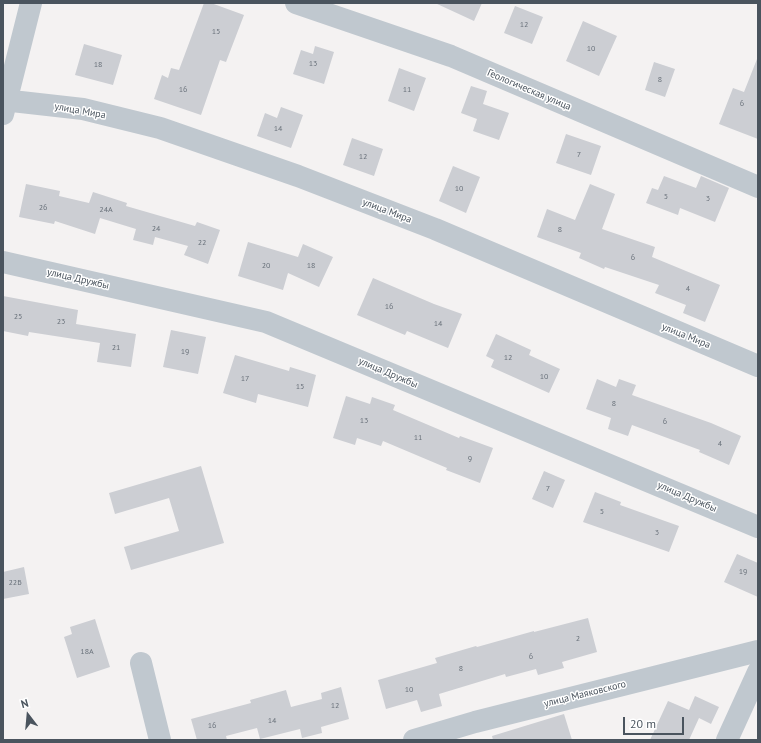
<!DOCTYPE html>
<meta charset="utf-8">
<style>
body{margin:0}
#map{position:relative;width:761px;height:743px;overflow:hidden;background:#f4f2f2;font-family:"PT Sans",sans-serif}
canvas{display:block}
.frame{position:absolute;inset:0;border:4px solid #4a545e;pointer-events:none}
.north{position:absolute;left:8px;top:695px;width:40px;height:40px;-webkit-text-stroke:3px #fff;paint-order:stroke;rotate:344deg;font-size:11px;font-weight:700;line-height:16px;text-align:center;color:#4a545e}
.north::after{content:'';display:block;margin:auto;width:14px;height:18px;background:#4a545e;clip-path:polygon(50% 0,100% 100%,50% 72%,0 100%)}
.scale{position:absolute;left:623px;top:717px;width:61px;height:18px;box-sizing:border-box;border:2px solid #4a545e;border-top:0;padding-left:5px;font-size:12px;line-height:14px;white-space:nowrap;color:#4a545e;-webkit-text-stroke:3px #fff;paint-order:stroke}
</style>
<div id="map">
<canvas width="761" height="743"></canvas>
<div class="frame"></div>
<div class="north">N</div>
<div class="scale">20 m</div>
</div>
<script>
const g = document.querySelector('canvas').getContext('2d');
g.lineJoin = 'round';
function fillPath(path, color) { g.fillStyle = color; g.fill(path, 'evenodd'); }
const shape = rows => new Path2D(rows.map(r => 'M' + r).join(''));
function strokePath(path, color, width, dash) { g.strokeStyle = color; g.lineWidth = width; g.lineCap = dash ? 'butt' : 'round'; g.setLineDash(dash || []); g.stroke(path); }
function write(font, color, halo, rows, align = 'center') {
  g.font = font + ' "PT Sans",sans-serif'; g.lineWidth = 3; g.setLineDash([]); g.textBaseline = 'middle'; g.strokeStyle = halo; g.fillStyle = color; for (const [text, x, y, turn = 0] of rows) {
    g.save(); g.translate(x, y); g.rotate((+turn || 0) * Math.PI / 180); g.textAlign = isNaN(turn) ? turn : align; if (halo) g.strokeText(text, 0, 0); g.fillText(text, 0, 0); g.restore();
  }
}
const building = shape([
 [204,3,211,3,244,15,226,62,220,60,201,115,154,99,162,75,168,78,171,68,179,70],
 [435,3,482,3,474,21],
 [515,6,543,17,532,44,504,33],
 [583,21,617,36,599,76,566,61],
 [84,44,122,55,113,85,75,75],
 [315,46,334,52,324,84,293,74,301,50,313,54],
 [757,59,758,59,758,139,719,124,733,88,744,92],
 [654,62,675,69,665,97,645,90],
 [399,68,426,78,414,111,388,101],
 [471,86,487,91,483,104,509,113,499,140,473,131,477,119,461,113],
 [281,107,303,115,291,148,257,136,265,113,277,118],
 [566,134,601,146,591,175,556,163],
 [352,138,383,149,374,176,343,165],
 [453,166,480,177,466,213,439,201],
 [664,176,696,188,701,176,729,188,715,222,680,208,678,215,646,203,652,188,658,190],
 [26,184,60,191,59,196,89,203,93,192,127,203,126,206,195,226,197,222,220,230,208,264,184,255,188,246,155,237,153,245,133,240,136,229,100,218,95,234,55,221,54,224,19,217],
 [590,184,615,194,602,229,655,247,652,257,720,285,705,322,683,313,686,305,655,293,659,285,605,267,604,269,579,258,581,253,537,237,547,209,575,220],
 [248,242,298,257,303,244,333,257,319,287,288,273,283,290,238,276],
 [373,278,434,304,462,314,448,348,407,331,405,335,357,315],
 [3,296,78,310,76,324,136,334,131,367,97,362,100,343,29,332,28,336,3,331],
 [171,330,206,337,198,374,163,367],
 [496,334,531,350,529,355,560,369,549,393,491,367,494,360,486,356],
 [235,355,289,371,290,367,316,375,308,407,258,394,256,403,223,393],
 [597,379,616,387,619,379,636,385,632,395,711,423,741,436,729,465,699,452,700,450,632,425,628,436,608,429,611,418,586,409],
 [346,396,370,404,372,397,395,405,393,410,459,438,460,436,493,448,480,483,446,470,447,468,383,441,381,446,357,438,355,445,333,438],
 [201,466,224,543,131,570,124,547,179,531,169,498,115,514,109,493],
 [544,471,565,480,553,508,532,499],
 [595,492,621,502,620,505,679,526,669,552,583,522],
 [737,554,758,563,758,597,724,582],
 [24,567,29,594,3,599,3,572],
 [588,618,597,652,562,662,564,668,538,675,536,669,506,677,505,674,439,694,442,706,421,712,417,700,386,709,378,680,437,663,435,658,476,646,477,647,534,631,534,632],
 [95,619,110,667,77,678,64,637,72,634,70,627],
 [341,687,349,719,321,727,322,733,302,738,300,729,260,739,257,728,226,736,227,740,197,740,191,719,251,703,250,700,286,690,291,707,322,699,321,693],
 [695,696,719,707,711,724,699,718,689,740,650,740,668,701,689,710],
 [564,714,572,740,493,740,492,736]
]);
const minor = shape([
 [296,3,451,56,758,187],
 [3,100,83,109,160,128,298,176,435,229,758,366],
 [3,114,31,3],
 [3,262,266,322,758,527],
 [141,663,160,740],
 [414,740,475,722,758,651],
 [727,740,758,672]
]);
const numberNames = [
 ["12",524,25],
 ["15",216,32],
 ["10",591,49],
 ["13",313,64],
 ["18",98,65],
 ["8",660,80],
 ["16",183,90],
 ["11",407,90],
 ["6",742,104],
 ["14",278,129],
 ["7",579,155],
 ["12",363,157],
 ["10",459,189],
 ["5",666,197],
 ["3",708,199],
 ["26",43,208],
 ["24А",106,210],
 ["24",156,229],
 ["8",560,230],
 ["22",202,243],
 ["6",633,258],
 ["20",266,266],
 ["18",311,266],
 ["4",688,289],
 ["16",389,307],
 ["25",18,317],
 ["23",61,322],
 ["14",438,324],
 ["21",116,348],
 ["19",185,352],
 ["12",508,358],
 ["10",544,377],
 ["17",245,379],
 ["15",300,387],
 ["8",614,404],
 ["13",364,421],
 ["6",665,422],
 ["11",418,438],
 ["4",720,444],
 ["9",470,459],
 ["7",548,489],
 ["5",602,512],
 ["3",657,533],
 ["19",743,572],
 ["22Б",15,583],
 ["2",578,639],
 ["18А",87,652],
 ["6",531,657],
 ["8",461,669],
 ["10",409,690],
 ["12",335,706],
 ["14",272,721],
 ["16",212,726]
];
const streetNames = [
 ["Геологическая улица",529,90,23],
 ["улица Мира",80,111,10],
 ["улица Мира",387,211,21],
 ["улица Дружбы",78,279,13],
 ["улица Мира",686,336,22],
 ["улица Дружбы",388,373,23],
 ["улица Дружбы",687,497,23],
 ["улица Маяковского",585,694,-14]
];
fillPath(building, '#ccced3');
strokePath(minor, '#c0c8cf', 22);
write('8px', '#6a727b', null, numberNames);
write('10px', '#4a545e', '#fff', streetNames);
</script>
